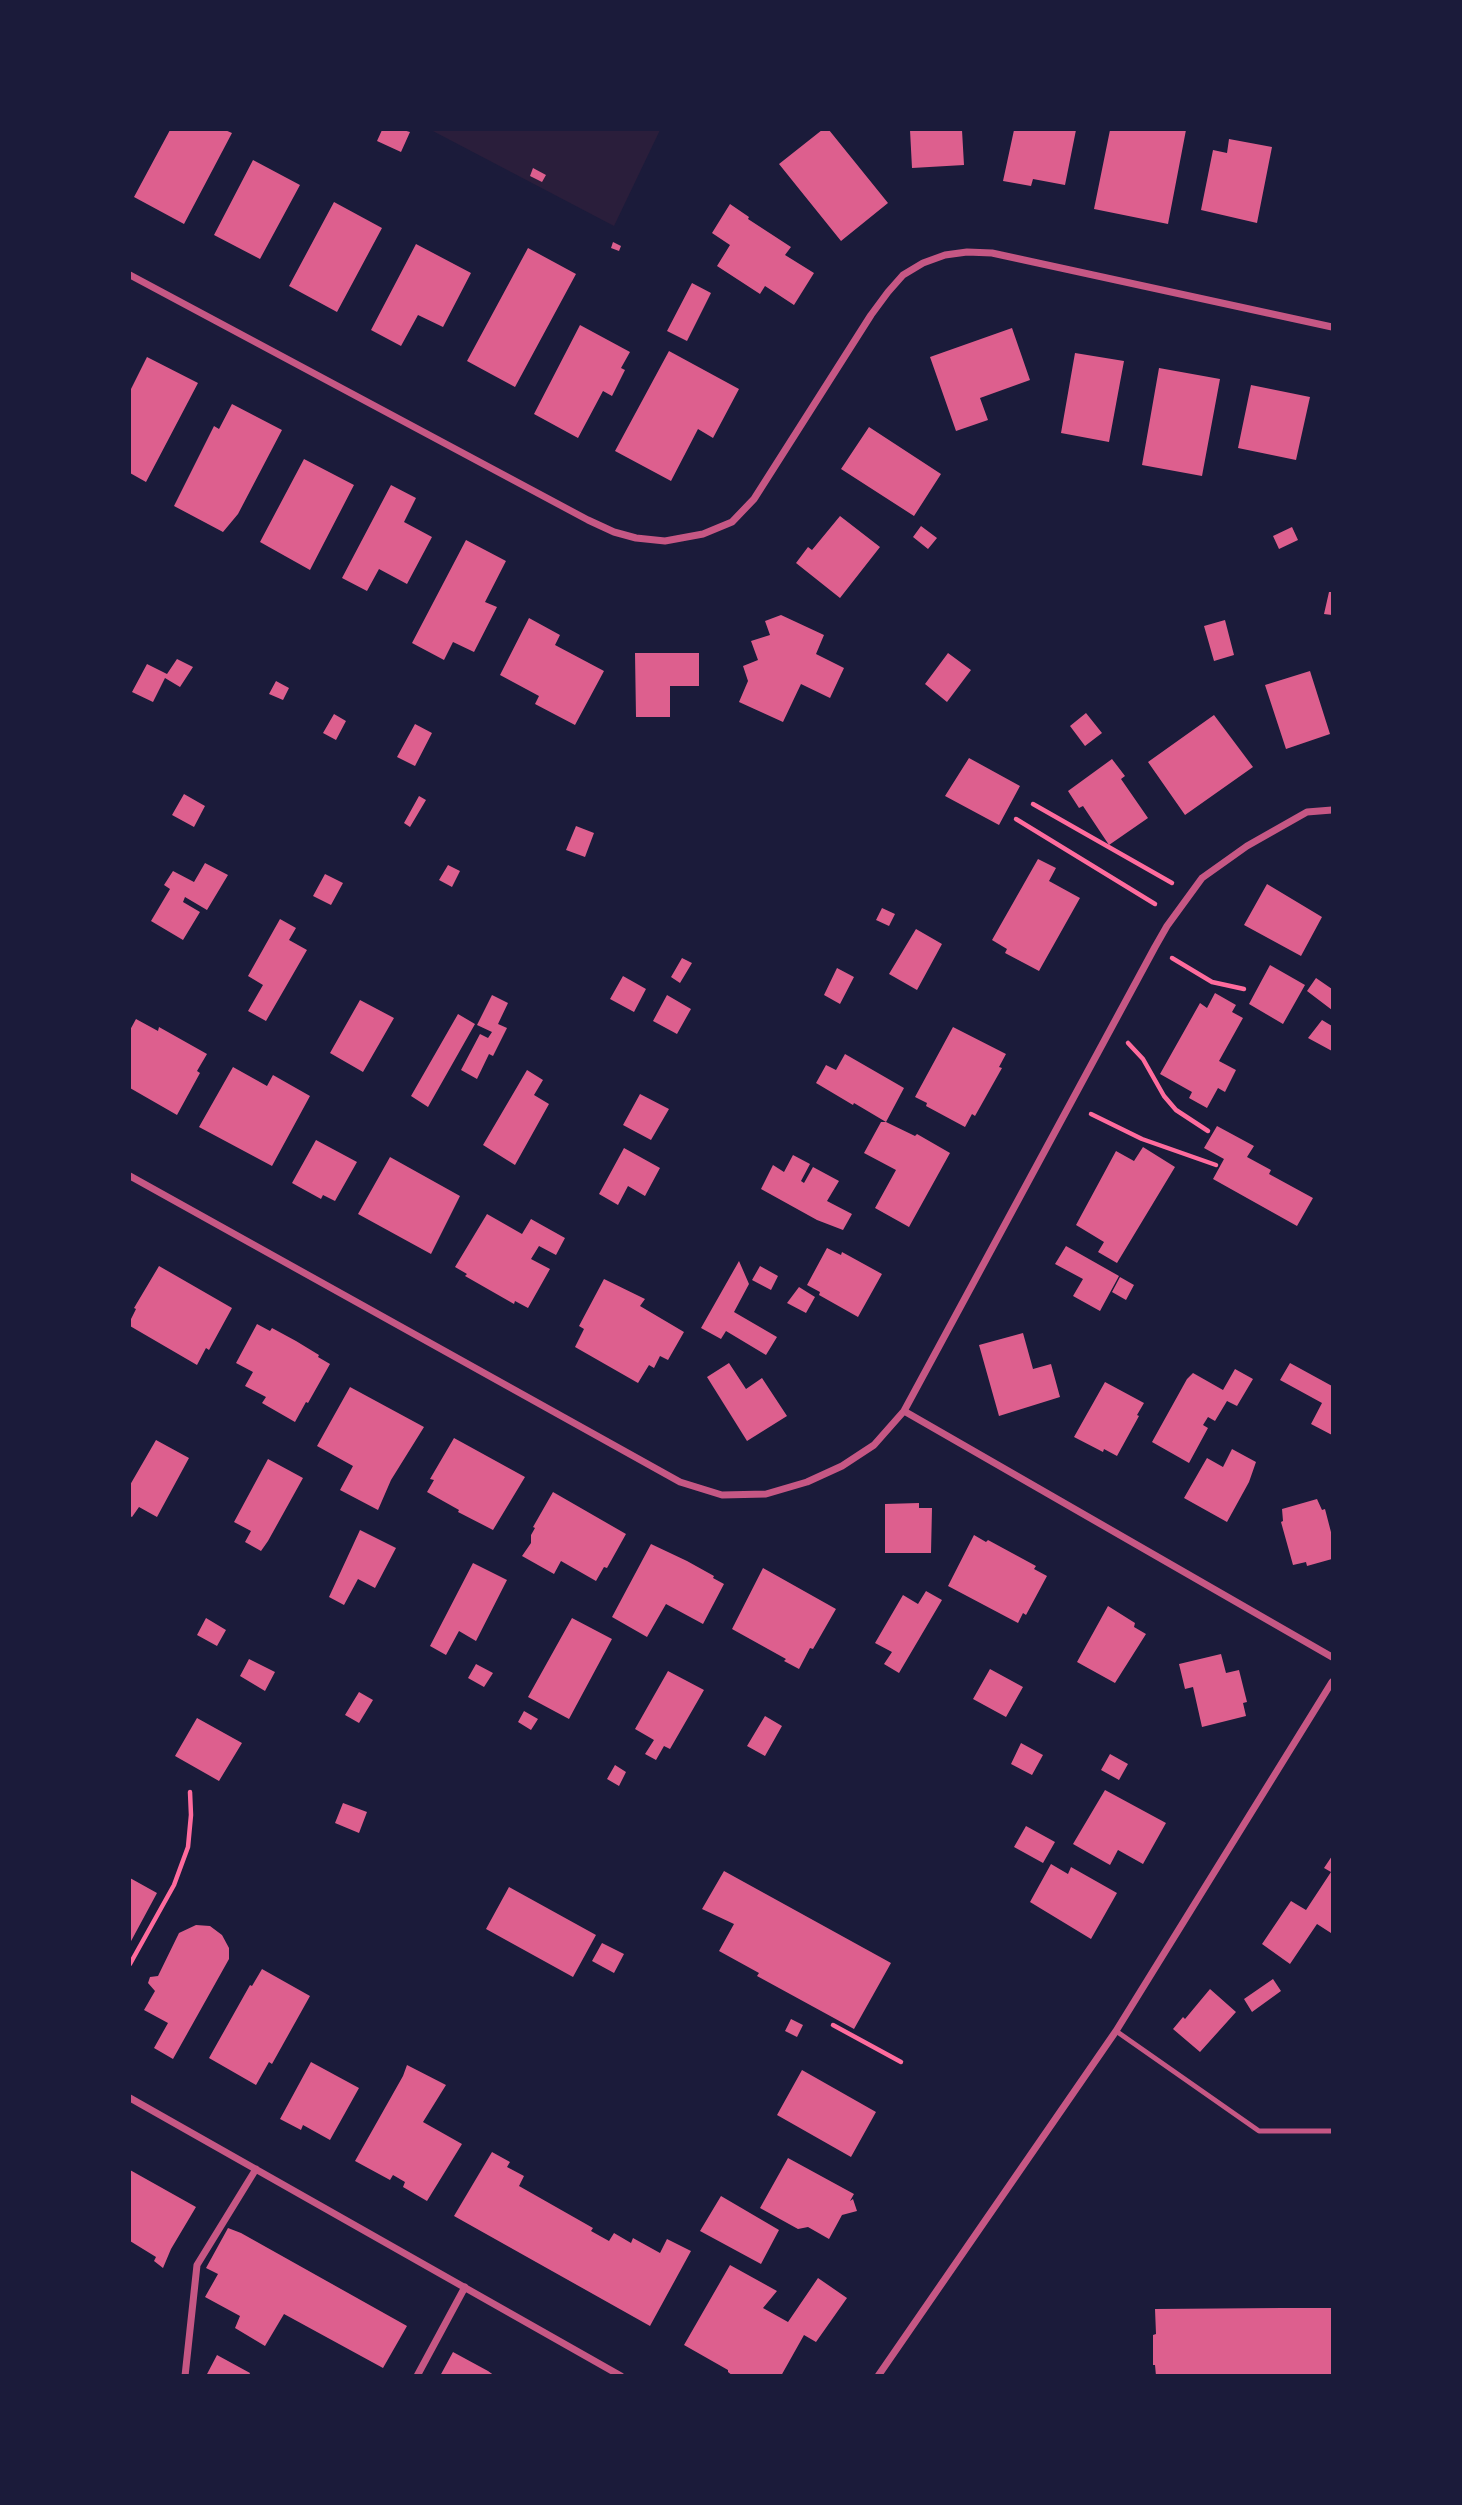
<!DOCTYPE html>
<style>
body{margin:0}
#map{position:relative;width:1462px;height:2505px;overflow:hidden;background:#1b1b3a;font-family:Inter,sans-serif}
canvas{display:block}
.frame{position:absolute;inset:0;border:131px solid #1b1b3a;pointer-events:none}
</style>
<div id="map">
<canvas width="1462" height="2505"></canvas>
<div class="frame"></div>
</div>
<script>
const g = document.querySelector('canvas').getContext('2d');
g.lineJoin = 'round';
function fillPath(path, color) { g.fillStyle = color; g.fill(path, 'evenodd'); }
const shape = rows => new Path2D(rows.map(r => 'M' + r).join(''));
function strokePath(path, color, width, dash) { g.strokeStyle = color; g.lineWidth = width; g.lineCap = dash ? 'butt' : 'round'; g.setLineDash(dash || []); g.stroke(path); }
const green = shape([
 [431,130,660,130,614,226]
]);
const building = shape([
 [170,130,225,130,232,133,184,224,134,197],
 [382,130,403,130,410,132,401,152,377,141],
 [822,130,829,130,888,203,841,241,779,164],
 [910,130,962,130,964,165,912,168],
 [1014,130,1076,130,1065,185,1033,179,1031,186,1003,181],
 [1110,130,1186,130,1168,224,1094,209],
 [1229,139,1272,147,1257,223,1201,210,1213,150,1227,153],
 [253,160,300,185,260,259,214,235],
 [533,168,546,175,542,182,530,176],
 [334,202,382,228,337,312,289,286],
 [730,204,749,217,748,219,791,247,785,255,814,273,794,305,765,286,760,294,717,266,730,245,712,233],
 [613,242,621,246,619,251,611,248],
 [416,244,471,273,443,327,418,315,401,346,371,330],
 [528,248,576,274,515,387,467,361],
 [692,283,711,293,687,341,667,331],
 [580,325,630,352,621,368,625,370,612,396,603,391,578,438,534,414],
 [1012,328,1030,380,980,398,988,420,956,431,930,357],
 [669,351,739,389,713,438,698,429,671,481,615,451],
 [1075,353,1124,361,1109,442,1061,433],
 [147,357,198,383,146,482,130,473,130,391],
 [1159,368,1220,379,1202,476,1142,465],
 [1251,385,1310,397,1296,460,1238,448],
 [232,404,282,430,238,514,223,532,174,506,214,426,219,429],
 [869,427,941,474,914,516,841,469],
 [304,459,354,485,310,570,260,542],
 [391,485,416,498,404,522,432,537,407,584,379,569,367,591,342,578],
 [840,516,880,547,840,598,796,563,808,547,812,550],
 [921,526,937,538,928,549,913,537],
 [1292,527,1298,540,1279,549,1273,536],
 [466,540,506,561,485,602,497,607,474,652,453,642,444,660,412,643],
 [1329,592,1332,592,1332,615,1324,614],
 [781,615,824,635,816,654,844,668,830,698,801,684,783,722,739,702,748,681,743,666,758,660,751,641,770,635,765,621],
 [529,618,560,635,555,645,604,671,575,725,535,704,539,696,500,675],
 [1225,620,1234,655,1214,661,1204,626],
 [635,653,699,653,699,686,670,686,670,717,636,717],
 [948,653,971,670,947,702,925,684],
 [177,659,193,667,180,687,165,678,153,702,132,692,147,664,167,674],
 [1310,671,1330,734,1286,749,1265,685],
 [276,681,289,688,283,700,269,694],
 [1086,713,1102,733,1085,746,1070,726],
 [334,714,346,721,336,740,323,733],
 [1214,715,1253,767,1185,815,1148,762],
 [415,724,432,733,415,766,397,757],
 [969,758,1020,786,999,825,945,796],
 [1112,759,1125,776,1121,779,1148,818,1109,845,1083,806,1079,808,1068,791],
 [184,794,205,806,194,827,172,815],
 [419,796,426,800,410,827,404,823],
 [576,826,594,833,585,857,566,850],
 [1038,859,1056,868,1049,881,1080,898,1039,971,1005,953,1007,949,992,940],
 [205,863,228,875,207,910,185,897,183,902,200,912,183,940,151,921,170,889,164,885,173,871,194,882],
 [448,865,460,871,452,887,439,880],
 [325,874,343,883,331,905,313,896],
 [1267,884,1322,917,1301,956,1244,925],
 [882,908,895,914,889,926,876,920],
 [280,919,296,928,289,940,307,950,266,1021,248,1011,263,985,248,976],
 [916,929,942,944,917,990,889,974],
 [682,958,692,963,680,983,671,977],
 [1270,965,1305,985,1283,1024,1249,1004],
 [837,968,854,977,840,1004,824,995],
 [623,976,646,989,634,1012,610,999],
 [1316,978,1332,989,1332,1010,1307,991],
 [1215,993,1236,1005,1232,1012,1243,1018,1219,1061,1236,1070,1225,1092,1218,1088,1207,1108,1189,1098,1192,1092,1160,1074,1200,1003,1207,1008],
 [492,995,508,1003,498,1024,507,1028,493,1056,489,1054,477,1079,461,1070,480,1034,488,1038,492,1032,477,1025],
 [667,995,691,1009,677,1034,653,1021],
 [360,1000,394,1018,363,1072,330,1053],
 [458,1014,475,1024,428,1107,411,1096],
 [136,1019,158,1031,159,1027,207,1054,197,1071,200,1073,177,1115,130,1088,130,1030],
 [1322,1020,1332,1026,1332,1051,1308,1038],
 [953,1027,1006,1054,999,1067,1002,1068,975,1116,972,1114,965,1127,926,1106,927,1103,915,1097],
 [845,1054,904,1088,886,1122,854,1103,853,1105,816,1083,826,1065,836,1070],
 [233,1067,267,1086,273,1075,310,1096,272,1166,199,1127],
 [527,1070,543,1080,534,1095,549,1104,515,1165,483,1145],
 [640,1094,669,1109,651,1140,623,1125],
 [881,1122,886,1122,915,1136,917,1134,950,1153,909,1227,875,1208,896,1170,864,1153],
 [1217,1126,1254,1146,1247,1157,1271,1170,1269,1174,1313,1198,1297,1226,1213,1179,1224,1159,1204,1148],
 [316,1140,357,1162,335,1201,323,1195,321,1199,292,1183],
 [1143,1147,1175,1167,1117,1263,1098,1252,1104,1242,1076,1225,1116,1151,1134,1161],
 [624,1148,660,1168,645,1196,628,1186,618,1205,599,1194],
 [793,1155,810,1164,801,1181,804,1183,813,1167,839,1181,827,1201,852,1214,843,1230,817,1220,761,1189,773,1165,784,1172],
 [390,1157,460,1196,431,1254,358,1214],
 [487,1214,522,1234,531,1219,565,1238,556,1255,539,1246,531,1259,550,1269,528,1308,515,1301,514,1304,465,1276,467,1274,455,1267],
 [1066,1246,1119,1276,1100,1311,1073,1296,1083,1279,1055,1264],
 [827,1248,841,1255,842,1252,882,1274,858,1317,819,1295,820,1292,807,1285],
 [739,1261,749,1284,734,1312,777,1337,766,1355,726,1331,721,1339,701,1328],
 [159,1266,232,1308,209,1350,206,1348,197,1365,130,1326,130,1321,136,1309,134,1308],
 [760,1266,778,1276,771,1290,752,1280],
 [1120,1277,1134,1285,1126,1300,1112,1292],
 [604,1279,645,1299,640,1306,684,1332,668,1360,660,1356,654,1368,649,1365,638,1383,575,1347,584,1329,579,1326],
 [799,1287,815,1297,806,1313,787,1303],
 [257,1324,270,1331,272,1328,296,1341,319,1355,318,1357,330,1364,308,1403,306,1402,295,1422,262,1403,266,1397,245,1386,253,1372,236,1363],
 [1023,1333,1033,1369,1051,1364,1060,1397,999,1416,979,1345],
 [729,1363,746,1389,762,1378,787,1416,747,1441,707,1377],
 [1290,1363,1332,1386,1332,1435,1311,1424,1322,1403,1280,1380],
 [1235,1369,1253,1379,1237,1406,1227,1401,1215,1421,1208,1417,1203,1425,1208,1428,1189,1463,1152,1442,1187,1379,1193,1373,1223,1390],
 [1105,1382,1144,1403,1137,1415,1139,1416,1117,1456,1104,1449,1103,1452,1074,1437],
 [350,1387,424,1427,391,1480,378,1510,340,1490,353,1466,317,1446],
 [454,1438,525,1477,493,1530,458,1512,459,1510,427,1492,434,1480,430,1479],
 [156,1440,189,1458,157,1517,139,1507,132,1517,130,1516,130,1485],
 [1232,1449,1256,1462,1249,1482,1227,1522,1184,1498,1207,1458,1223,1467],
 [268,1459,303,1478,268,1541,261,1551,245,1542,251,1531,234,1522],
 [553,1492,626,1534,607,1568,604,1567,596,1581,561,1561,554,1574,522,1556,531,1543,531,1535,535,1528,533,1527],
 [1317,1499,1322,1510,1325,1509,1332,1536,1332,1559,1307,1566,1306,1562,1293,1565,1281,1522,1283,1521,1282,1509],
 [919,1503,919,1508,932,1508,931,1553,885,1553,885,1504],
 [360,1530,396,1548,375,1588,358,1579,344,1605,329,1597],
 [974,1535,986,1542,988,1540,1036,1566,1034,1569,1047,1576,1026,1615,1023,1613,1018,1623,948,1586],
 [651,1544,687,1561,714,1576,713,1578,724,1584,703,1624,666,1604,647,1637,612,1617],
 [473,1563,507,1580,476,1641,459,1631,446,1655,430,1646],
 [763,1568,836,1609,813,1649,810,1648,799,1669,784,1661,786,1659,732,1629],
 [926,1591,942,1600,899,1673,884,1664,892,1652,875,1643,903,1595,918,1604],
 [1108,1606,1135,1623,1134,1627,1146,1634,1115,1683,1077,1662],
 [206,1618,226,1630,217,1646,197,1635],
 [572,1618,612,1639,569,1719,528,1697],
 [1221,1654,1226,1673,1239,1670,1247,1702,1243,1703,1246,1716,1202,1727,1193,1687,1185,1689,1179,1664],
 [249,1659,275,1672,265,1691,240,1676],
 [476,1664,493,1673,484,1687,468,1678],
 [990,1669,1023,1687,1006,1717,973,1699],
 [668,1671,704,1690,670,1749,664,1746,656,1760,645,1754,654,1740,635,1729],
 [359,1692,373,1700,359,1723,345,1715],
 [524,1711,538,1719,531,1730,518,1722],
 [765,1716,782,1726,765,1756,747,1746],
 [197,1718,242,1743,219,1781,175,1756],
 [1021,1743,1043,1755,1032,1775,1011,1764],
 [1110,1754,1128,1764,1119,1780,1101,1770],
 [615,1765,626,1772,619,1786,607,1779],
 [1105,1790,1166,1823,1143,1864,1118,1850,1110,1865,1073,1844],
 [343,1803,367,1812,359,1833,335,1823],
 [1026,1826,1055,1842,1043,1863,1014,1847],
 [1332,1856,1332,1931,1331,1933,1317,1924,1290,1964,1262,1944,1291,1901,1306,1910,1331,1872,1324,1868],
 [1051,1864,1068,1874,1071,1867,1117,1893,1091,1939,1030,1902],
 [724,1871,891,1963,854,2029,757,1976,759,1973,719,1951,734,1924,702,1909],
 [130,1878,157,1893,130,1943],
 [509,1887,596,1935,573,1977,486,1929],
 [196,1925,210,1926,222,1935,229,1948,229,1959,173,2059,154,2048,168,2023,144,2010,155,1991,148,1983,150,1977,158,1976,179,1933],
 [602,1943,624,1954,614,1973,592,1961],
 [262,1969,310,1996,272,2064,269,2062,256,2085,209,2058,250,1985,252,1986],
 [1273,1979,1281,1991,1252,2012,1244,1999],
 [1210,1989,1236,2012,1200,2052,1173,2029,1183,2017,1185,2019],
 [791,2019,803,2025,797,2037,785,2031],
 [311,2062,359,2088,330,2140,303,2125,301,2130,280,2119],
 [407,2065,446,2085,423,2122,462,2144,427,2201,403,2187,405,2182,393,2175,390,2180,355,2161,403,2076],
 [802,2070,876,2112,851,2157,777,2115],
 [492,2152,510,2162,507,2167,524,2176,519,2186,593,2228,591,2231,609,2241,614,2233,631,2243,633,2238,660,2253,667,2239,691,2251,650,2326,454,2216],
 [788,2158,854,2194,850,2201,853,2199,857,2211,842,2215,829,2239,808,2227,798,2229,760,2208],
 [130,2170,196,2207,171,2249,163,2268,154,2261,156,2257,130,2241],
 [721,2196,779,2230,761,2264,700,2231],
 [228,2228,241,2233,407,2326,383,2368,284,2314,265,2346,235,2328,240,2316,205,2297,218,2274,206,2268],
 [730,2265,777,2291,763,2308,788,2322,818,2278,847,2298,816,2342,804,2335,781,2376,733,2376,728,2372,728,2370,684,2345],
 [1282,2308,1332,2308,1332,2376,1156,2376,1155,2365,1153,2365,1153,2335,1156,2334,1155,2309],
 [453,2352,488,2371,495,2376,440,2376],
 [217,2355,250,2373,249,2376,206,2376]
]);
const path = shape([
 [1033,804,1172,883],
 [1016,819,1155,904],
 [1172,958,1212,982,1244,989],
 [1128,1043,1143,1059,1164,1096,1176,1110,1208,1131],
 [1091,1114,1142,1139,1216,1165],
 [130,1964,174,1885,188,1847,191,1815,190,1792],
 [833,2025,901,2062]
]);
const service = shape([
 [1116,2031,1259,2131,1332,2131]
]);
const minor = shape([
 [130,275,588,520,614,532,636,538,665,541,703,534,732,522,754,499,871,315,888,292,903,275,923,263,945,255,967,252,992,253,1332,327],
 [130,1176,680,1482,722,1495,766,1494,807,1482,842,1466,874,1445,904,1411,1155,947,1167,926,1202,878,1247,846,1307,812,1332,810],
 [904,1411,1332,1657],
 [130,2098,621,2376],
 [185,2376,197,2265,256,2169],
 [417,2376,465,2287],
 [878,2376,1116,2031,1332,1682]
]);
fillPath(green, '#2a1e3b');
fillPath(building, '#dd5f8e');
strokePath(path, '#ff6b9d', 4.5);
strokePath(service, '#c65784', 5);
strokePath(minor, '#c65784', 7);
</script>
